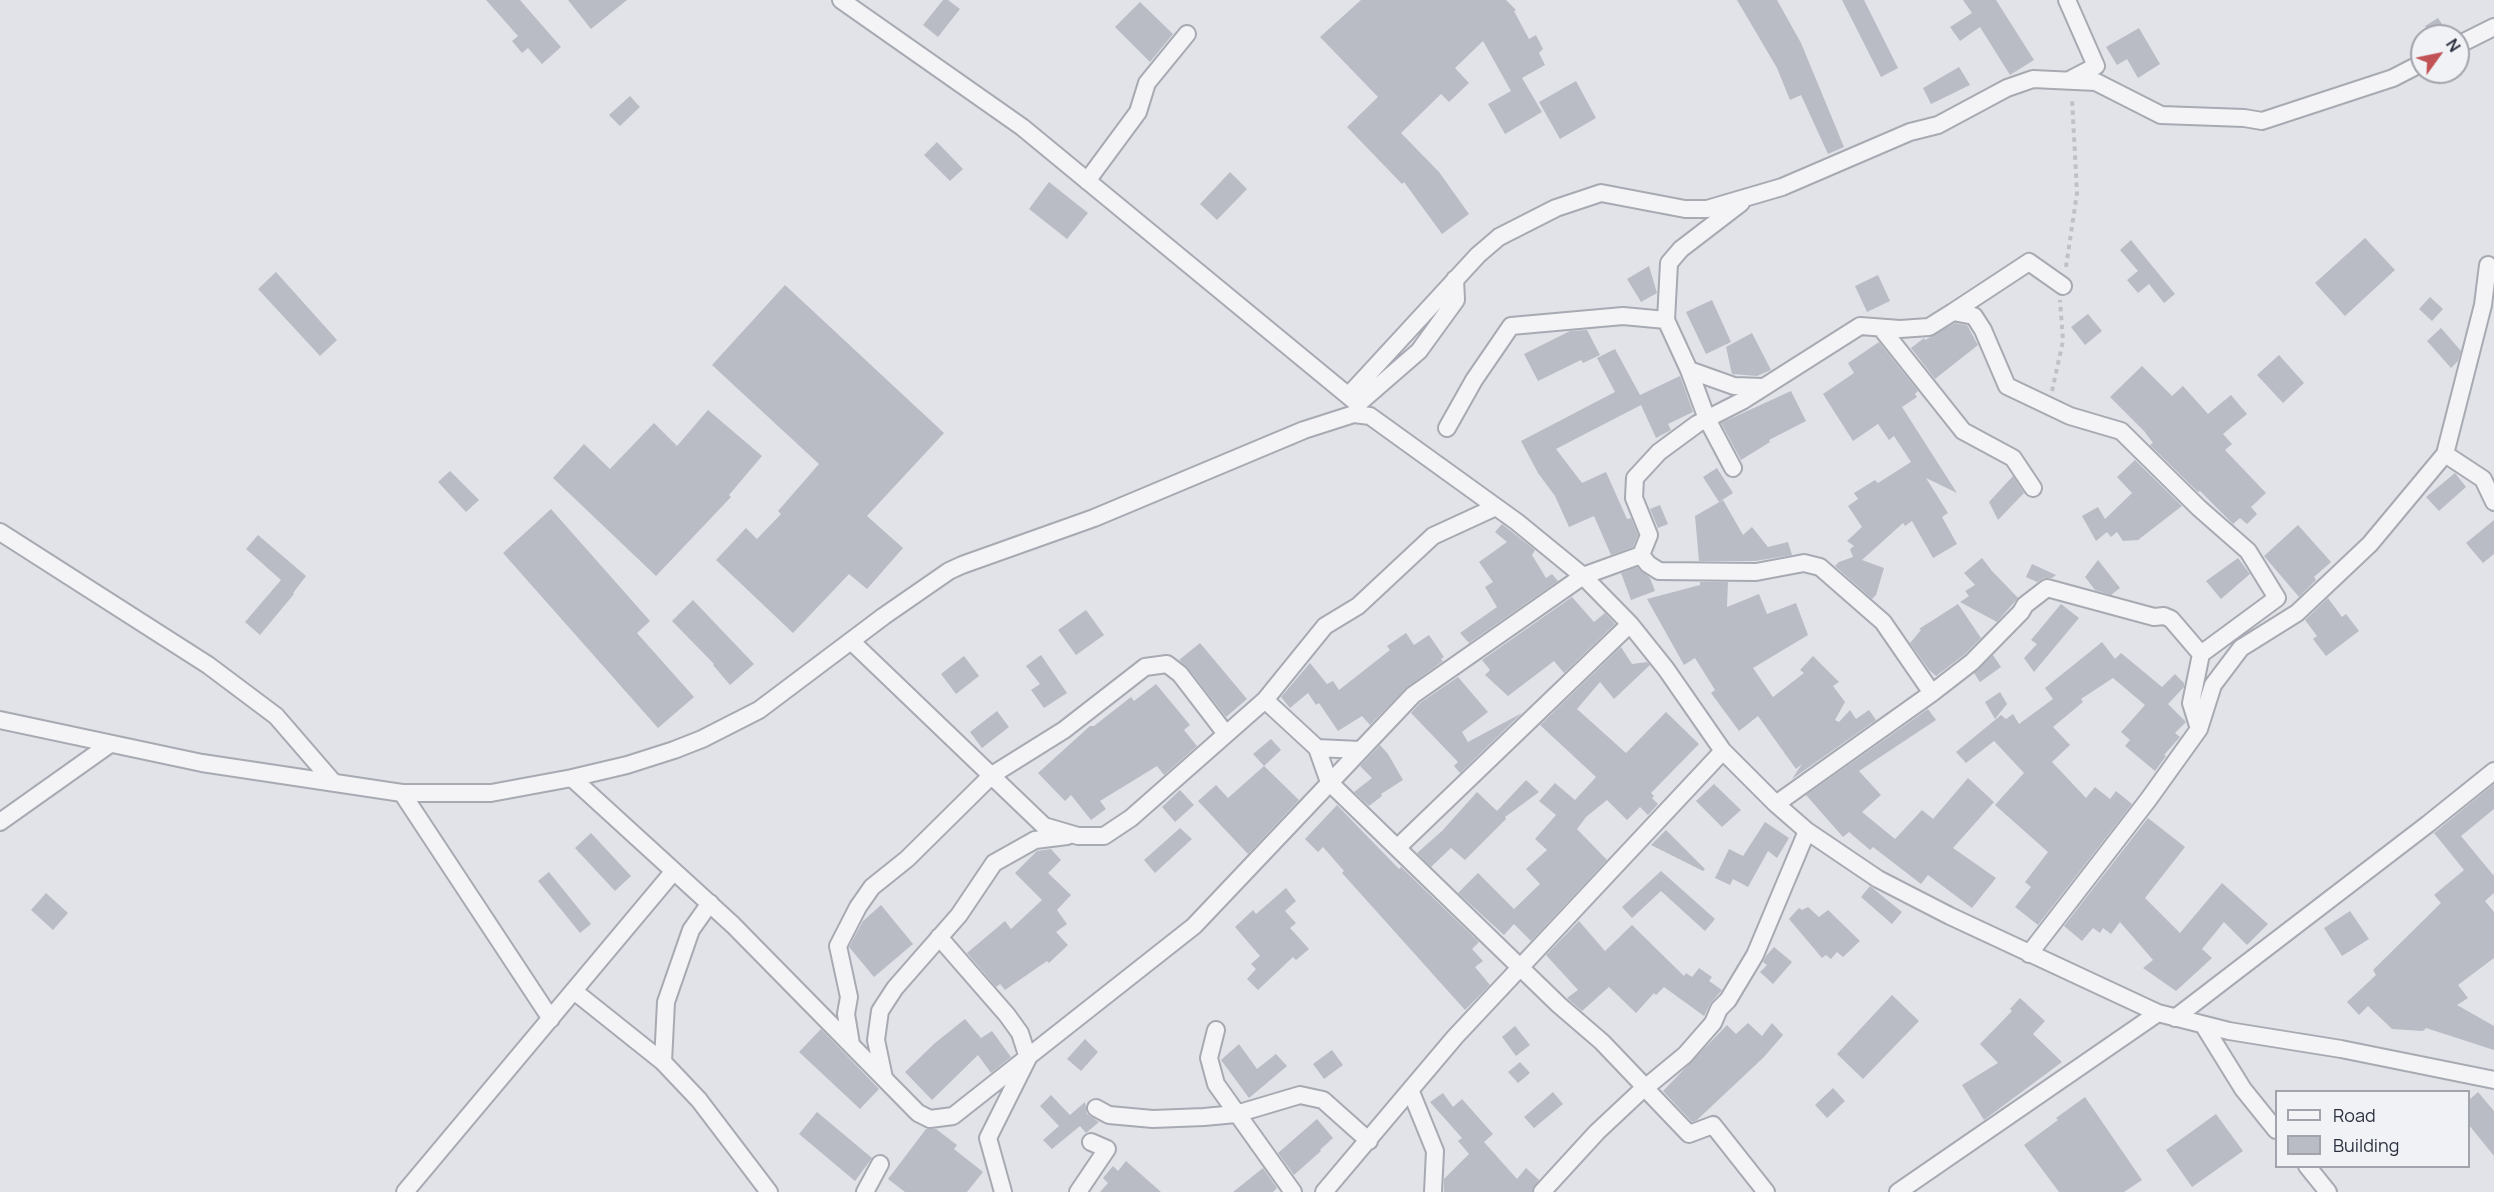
<!DOCTYPE html>
<style>
body{margin:0}
#map{position:relative;width:2494px;height:1192px;overflow:hidden;background:#e1e3e8;font-family:Manrope,sans-serif}
canvas{display:block}
.legend{position:absolute;left:2275px;top:1090px;width:195px;height:78px;box-sizing:border-box;background:#f1f2f6;border:2px solid #a2a4ad;margin:0;padding:8px 10px;list-style:none;font-size:18px;color:#2b303f}
.legend li{display:flex;align-items:center;gap:12px;height:30px}
.legend b{width:30px;border:2px solid #a2a4ad}
.north{position:absolute;left:2410px;top:24px;width:60px;height:60px;box-sizing:border-box;background:#f1f2f6;border:2px solid #a2a4ad;border-radius:50%;rotate:57deg;font-size:16px;font-weight:700;line-height:24px;text-align:center;color:#2b303f}
.north::after{content:'';display:block;margin:auto;width:21px;height:27px;background:#c15255;clip-path:polygon(50% 0,100% 100%,50% 72%,0 100%)}
</style>
<div id="map">
<canvas width="2494" height="1192"></canvas>
<ul class="legend">
<li><b style="height:8px;background:#f4f4f7"></b>Road</li>
<li><b style="height:16px;background:#b9bcc5"></b>Building</li>
</ul>
<div class="north">N</div>
</div>
<script>
const g = document.querySelector('canvas').getContext('2d');
g.lineJoin = 'round';
function fillPath(path, color) { g.fillStyle = color; g.fill(path, 'evenodd'); }
const shape = rows => new Path2D(rows.map(r => 'M' + r).join(''));
function strokePath(path, color, width, dash) { g.strokeStyle = color; g.lineWidth = width; g.lineCap = dash ? 'butt' : 'round'; g.setLineDash(dash || []); g.stroke(path); }
const building = shape([
 [486,0,520,0,561,47,542,64,528,48,522,53,512,41,518,36],
 [568,0,627,0,591,29],
 [943,0,948,0,960,9,938,37,923,25],
 [1361,0,1506,0,1516,10,1514,11,1529,39,1536,35,1543,49,1539,53,1545,65,1522,78,1542,112,1505,134,1488,104,1511,91,1483,41,1455,68,1469,83,1449,102,1441,94,1401,133,1439,172,1469,214,1442,234,1404,182,1402,184,1347,127,1378,97,1320,37],
 [1737,0,1777,0,1801,43,1844,147,1828,154,1801,95,1790,100,1777,68],
 [1842,0,1864,0,1898,68,1881,77],
 [1963,0,1996,0,2034,60,2010,75,1980,27,1960,41,1950,27,1972,13],
 [1140,2,1173,34,1150,62,1115,27],
 [2438,18,2450,36,2432,36,2425,26],
 [2139,28,2160,64,2138,78,2127,59,2117,65,2106,47],
 [1959,67,1970,85,1931,104,1923,88],
 [1576,81,1596,118,1560,139,1539,102],
 [630,96,640,107,620,126,609,115],
 [937,142,963,169,950,181,924,155],
 [1230,172,1247,189,1217,220,1200,204],
 [1049,182,1088,213,1067,239,1029,209],
 [2365,238,2395,270,2345,316,2315,283],
 [2131,240,2175,294,2164,303,2149,284,2138,293,2127,280,2138,271,2120,250],
 [1649,266,1657,293,1641,302,1627,279],
 [276,272,337,340,320,356,258,289],
 [1878,275,1890,301,1867,312,1855,286],
 [785,285,944,433,867,516,903,548,867,589,849,574,793,633,716,560,746,528,757,539,781,514,778,511,819,464,712,365],
 [2430,297,2443,309,2432,321,2419,309],
 [1712,300,1731,342,1706,354,1686,312],
 [2088,314,2102,331,2085,345,2071,327],
 [1955,323,1967,325,1978,345,1935,379,1911,348,1924,338,1925,340],
 [2441,328,2461,351,2458,361,2451,368,2427,341],
 [1587,330,1600,355,1583,363,1581,360,1538,381,1524,354,1570,331],
 [1752,333,1771,370,1757,376,1732,374,1726,347],
 [1879,342,1918,391,1915,394,1917,397,1902,407,1957,493,1926,478,1948,513,1942,517,1957,544,1933,558,1912,521,1905,526,1903,523,1862,560,1884,568,1876,595,1872,599,1835,566,1839,562,1853,557,1850,549,1854,546,1847,541,1862,527,1848,506,1858,499,1854,493,1875,480,1878,483,1911,462,1894,436,1889,440,1878,424,1853,441,1823,394,1854,373,1848,363],
 [1615,349,1640,395,1680,376,1693,412,1668,424,1671,430,1656,438,1641,405,1556,449,1582,483,1606,472,1627,519,1631,518,1638,535,1633,547,1611,555,1594,516,1569,527,1555,496,1538,473,1521,441,1615,392,1597,358],
 [2279,355,2304,383,2283,403,2257,375],
 [2142,366,2172,396,2183,386,2208,414,2231,395,2247,414,2223,434,2232,444,2225,450,2266,493,2251,507,2257,514,2247,524,2240,518,2233,524,2200,491,2198,492,2150,445,2153,443,2144,431,2110,397],
 [1791,391,1806,421,1769,440,1770,442,1741,460,1721,423],
 [708,410,762,456,729,495,731,497,656,576,553,478,584,444,610,469,654,423,677,446],
 [2135,460,2182,506,2138,540,2123,541,2117,532,2111,537,2107,532,2096,541,2082,516,2098,507,2105,519,2132,493,2117,477],
 [1717,468,1733,493,1719,502,1703,477],
 [450,471,479,500,466,512,438,482],
 [2455,473,2466,487,2439,511,2426,497],
 [2013,476,2024,493,1998,520,1989,502],
 [1723,500,1743,535,1752,527,1768,547,1788,542,1792,555,1755,561,1699,561,1695,516],
 [1660,505,1668,524,1658,528,1650,509],
 [551,509,650,621,637,633,694,697,658,728,503,553],
 [2494,520,2494,554,2483,563,2466,543],
 [1502,524,1535,550,1532,555,1546,578,1552,574,1558,581,1469,643,1460,633,1497,607,1485,587,1493,582,1479,562,1507,542,1495,532],
 [2298,525,2331,562,2314,577,2316,580,2299,597,2264,556],
 [258,535,306,576,293,593,294,594,260,635,245,622,281,580,246,549],
 [1982,558,1992,571,2018,598,1997,622,1960,602,1969,596,1965,591,1975,585,1964,573],
 [2238,558,2250,574,2221,599,2206,581],
 [2098,560,2120,588,2111,595,2095,590,2085,577],
 [2032,564,2056,575,2052,578,2044,578,2037,582,2026,577],
 [1637,567,1650,578,1655,591,1631,600,1621,573],
 [1700,582,1728,582,1727,607,1759,594,1767,614,1796,603,1808,635,1753,668,1773,697,1804,673,1800,670,1813,656,1839,682,1833,686,1845,702,1835,720,1839,722,1850,710,1856,719,1869,710,1876,720,1792,779,1802,764,1796,769,1758,716,1739,731,1711,693,1715,690,1695,658,1684,665,1647,599,1700,585],
 [1572,597,1594,622,1605,613,1615,624,1564,673,1554,661,1508,696,1485,675,1490,670,1482,660],
 [2328,598,2342,617,2346,614,2359,631,2326,656,2313,639,2317,636,2305,620],
 [693,600,754,664,730,685,713,665,714,664,672,621],
 [1958,604,1981,638,1965,654,1936,676,1929,670,1910,643,1921,630,1919,629],
 [2061,604,2079,618,2034,672,2024,658,2037,644,2031,640],
 [1086,610,1104,635,1076,655,1058,630],
 [1406,633,1414,645,1429,635,1444,657,1441,659,1443,661,1406,688,1370,725,1362,716,1338,731,1319,703,1316,705,1308,693,1290,708,1281,697,1310,663,1327,684,1333,681,1339,690,1390,650,1387,646],
 [2102,642,2115,659,2121,653,2162,687,2175,674,2184,683,2184,687,2168,704,2186,722,2175,733,2180,737,2164,755,2166,756,2155,771,2125,746,2130,740,2121,732,2145,705,2113,678,2081,699,2083,702,2053,727,2070,745,2052,762,2086,798,2095,787,2110,799,2116,791,2132,804,2038,925,2015,907,2031,887,2025,882,2048,852,1995,805,2024,773,1994,741,1966,763,1956,752,2001,715,2006,719,2013,714,2019,724,2053,699,2045,688],
 [1200,643,1247,699,1226,717,1188,668,1179,660],
 [1621,647,1632,664,1647,662,1650,665,1614,699,1600,682,1577,709,1626,753,1666,712,1699,744,1651,793,1654,796,1652,798,1658,804,1648,815,1640,807,1627,820,1607,800,1586,817,1577,829,1607,860,1531,941,1514,924,1504,935,1458,893,1478,873,1514,909,1540,884,1526,869,1547,850,1535,839,1556,815,1539,801,1555,783,1575,800,1596,777,1540,725],
 [1041,655,1067,693,1044,708,1031,690,1040,684,1026,666],
 [1993,655,2001,667,1980,682,1974,673],
 [964,656,979,676,956,694,941,674],
 [1458,677,1488,712,1462,732,1468,742,1522,713,1460,773,1454,766,1458,762,1411,713,1420,703],
 [1156,684,1190,725,1184,730,1197,746,1164,775,1157,766,1100,801,1106,809,1091,820,1071,795,1065,801,1038,773,1090,726,1094,726,1131,697,1134,701],
 [2000,692,2007,704,1995,719,1985,702],
 [1928,709,1936,720,1859,771,1881,795,1862,812,1895,839,1922,810,1933,819,1968,778,1994,802,1953,848,1996,878,1972,908,1928,875,1921,884,1873,847,1870,850,1849,832,1843,837,1806,795],
 [997,711,1009,727,982,748,970,732],
 [1271,739,1281,750,1264,766,1253,754],
 [1380,745,1388,754,1403,780,1381,794,1382,796,1369,806,1354,792,1372,778,1360,766],
 [1264,766,1299,800,1248,854,1198,801,1216,785,1228,798],
 [1526,780,1539,792,1505,817,1506,819,1465,860,1451,848,1431,867,1417,853,1442,831,1477,792,1497,811],
 [1714,784,1741,810,1722,827,1696,801],
 [2494,784,2494,809,2461,836,2494,876,2494,893,2485,901,2494,912,2494,958,2458,985,2468,998,2457,1005,2494,1026,2494,1050,2426,1028,2423,1031,2392,1029,2368,1006,2359,1015,2347,1002,2376,975,2373,970,2441,903,2434,895,2464,870,2434,833],
 [1180,790,1194,805,1175,822,1162,807],
 [1337,805,1399,869,1401,867,1479,942,1472,949,1483,961,1475,967,1490,985,1465,1010,1342,873,1344,871,1323,847,1318,852,1305,839],
 [2148,818,2185,847,2145,898,2180,933,2222,883,2268,924,2247,945,2224,922,2202,949,2212,958,2176,991,2143,968,2153,960,2120,922,2111,934,2103,928,2100,933,2093,928,2082,941,2064,926],
 [1765,822,1789,838,1777,858,1768,851,1748,887,1733,879,1730,885,1715,878,1729,849,1743,856],
 [1180,828,1192,839,1155,873,1144,860],
 [1666,830,1705,869,1703,871,1651,845],
 [591,833,631,876,615,891,575,848],
 [1051,849,1061,860,1048,873,1071,895,1057,910,1067,924,1056,932,1068,945,1049,963,1047,961,1005,990,1000,984,996,987,967,953,1005,921,1011,929,1042,900,1015,873,1037,851],
 [1661,871,1715,919,1705,931,1661,891,1632,918,1622,907],
 [549,872,591,924,580,933,538,881],
 [1870,886,1902,912,1892,924,1861,897],
 [1286,888,1296,901,1285,911,1296,923,1290,928,1309,949,1296,960,1293,957,1258,990,1247,979,1256,969,1251,964,1260,956,1235,927,1253,910,1256,914],
 [46,893,68,913,53,930,31,910],
 [881,905,913,944,874,977,849,947,863,921],
 [1808,907,1819,917,1828,910,1860,941,1843,957,1837,952,1831,959,1826,955,1822,958,1789,919,1799,908,1802,910],
 [2350,911,2369,939,2342,956,2324,928],
 [1579,921,1605,951,1632,925,1684,976,1686,973,1692,977,1699,968,1712,977,1709,981,1722,990,1710,1004,1704,1016,1664,987,1656,995,1654,993,1636,1013,1609,987,1582,1011,1567,998,1578,990,1546,955],
 [1774,947,1792,962,1773,984,1760,972,1767,965,1763,962,1766,956],
 [1892,995,1919,1021,1863,1079,1837,1054],
 [2020,998,2045,1021,2033,1034,2062,1062,1984,1120,1962,1085,1998,1063,1980,1044,2012,1011,2010,1009],
 [965,1019,981,1038,992,1031,1011,1057,991,1073,978,1055,932,1100,905,1072,935,1043],
 [1748,1023,1762,1036,1772,1023,1783,1035,1764,1057,1697,1120,1692,1122,1663,1091,1727,1025,1736,1034],
 [1515,1026,1530,1045,1516,1056,1502,1037],
 [821,1029,879,1089,860,1109,799,1052],
 [1085,1039,1098,1052,1081,1071,1067,1059],
 [1239,1044,1257,1069,1276,1054,1287,1066,1249,1098,1221,1060],
 [1332,1050,1343,1065,1324,1079,1313,1064],
 [1520,1062,1530,1073,1518,1083,1508,1072],
 [1833,1088,1845,1101,1827,1118,1815,1105],
 [1553,1092,1563,1104,1534,1128,1524,1117],
 [2478,1092,2494,1111,2494,1156,2469,1125,2469,1100],
 [1443,1093,1453,1107,1462,1099,1493,1134,1484,1142,1517,1179,1526,1168,1539,1180,1532,1192,1444,1192,1444,1179,1469,1154,1458,1141,1462,1138,1430,1102],
 [1051,1095,1070,1115,1085,1102,1087,1114,1099,1122,1086,1133,1080,1126,1052,1149,1043,1140,1059,1126,1040,1106],
 [2085,1097,2142,1180,2124,1192,2059,1192,2024,1145,2058,1120,2056,1118],
 [817,1112,872,1158,855,1181,799,1134],
 [2216,1114,2243,1151,2192,1187,2166,1150],
 [1317,1119,1333,1138,1320,1150,1321,1151,1294,1175,1278,1153],
 [926,1129,936,1129,957,1145,954,1149,983,1172,967,1192,905,1192,888,1179],
 [1126,1161,1161,1192,1100,1192,1108,1183,1103,1178,1113,1166,1118,1171],
 [1263,1168,1277,1188,1273,1192,1233,1192]
]);
const path = shape([
 [2066,267,2077,193,2072,98],
 [2052,391,2063,341,2060,300]
]);
const street = shape([
 [841,0,1022,127,1357,403],
 [2067,0,2096,66,2071,79],
 [2458,45,2494,27],
 [1087,181,1138,112,1147,83,1187,34],
 [1953,312,2029,262,2063,286],
 [1666,320,1669,263,1681,249,1741,203],
 [1881,328,1963,431,2013,458,2033,488],
 [1689,370,1707,419,1733,468],
 [1349,395,1478,255,1499,237,1556,208,1601,193,1685,209,1707,209,1782,187,1910,132,1938,125,2007,88,2033,79,2096,82,2161,115,2244,118,2262,121,2393,78,2422,63],
 [1358,404,1419,351,1456,300,1455,279],
 [1447,428,1474,380,1511,326,1623,316,1666,320,1689,370,1734,386,1763,387],
 [2445,454,2483,305,2488,265],
 [0,532,208,665,276,716,334,783],
 [1641,555,1648,564,1659,571,1756,572,1804,563,1820,567,1883,622,1932,693],
 [851,641,1044,826,1078,836,1104,836,1131,818,1265,700],
 [0,720,202,763,402,793,491,793,572,778,627,765,674,750,702,739,759,710,884,616,949,571,962,565,1094,518,1304,430,1354,414,1370,416,1517,522,1583,576,1630,624,1666,669,1723,751,1776,804,1807,831,1878,879,1950,916,2158,1013,2229,1031,2341,1049,2494,1080],
 [2199,729,2213,685,2241,648,2297,613,2370,544,2445,454,2483,479,2494,502],
 [1317,748,1329,782,1559,1005,1602,1042,1645,1087,1597,1132,1542,1192],
 [1360,750,1317,748,1265,700,1325,626,1358,606,1433,536,1496,507],
 [572,778,733,925,918,1113,930,1119,953,1116,1194,926,1413,695,1583,576,1641,555,1649,535,1634,498,1635,478,1659,452,1697,424,1742,401,1860,326,1900,329,1929,327,1953,312,1974,316,1983,330,2007,386,2070,416,2121,431,2199,508,2248,551,2277,598,2201,654,2191,703,2199,729,2148,800,2029,954],
 [402,793,551,1019],
 [1776,804,1932,693,1972,662,2021,612,2025,605,2047,588,2154,617,2164,616,2171,619,2201,654],
 [0,822,110,744],
 [1397,848,1630,624],
 [939,937,1007,1015,1020,1033,1028,1058,988,1138,1003,1192],
 [574,991,663,1062,699,1100,769,1192],
 [2175,1018,2428,824,2494,771],
 [2204,1026,2243,1089,2276,1130],
 [1216,1030,1209,1058,1216,1084,1293,1192],
 [851,1044,846,1014,849,997,838,946,858,907,872,887,907,859,992,775,1064,730,1145,667,1167,664,1180,674,1226,734],
 [663,1062,666,1002,691,930,710,903],
 [884,1078,876,1040,880,1011,895,988,959,915,994,863,1035,840,1067,836],
 [1411,1092,1435,1151,1433,1192],
 [1096,1108,1109,1115,1153,1119,1204,1117,1236,1114,1300,1095,1323,1100,1369,1141],
 [2307,1166,2328,1192],
 [405,1192,674,871],
 [865,1192,880,1164],
 [1078,1192,1107,1149,1091,1142],
 [1324,1192,1455,1037,1723,751],
 [1766,1192,1713,1125,1689,1134,1645,1088,1685,1055,1713,1023,1719,1009,1728,1000,1755,955,1807,831],
 [1898,1192,2158,1013]
]);
fillPath(building, '#b9bcc5');
strokePath(street, '#a7aab2', 20);
strokePath(path, '#c0c1c7', 4, [4.5, 4.5]);
strokePath(street, '#f4f4f7', 16);
</script>
